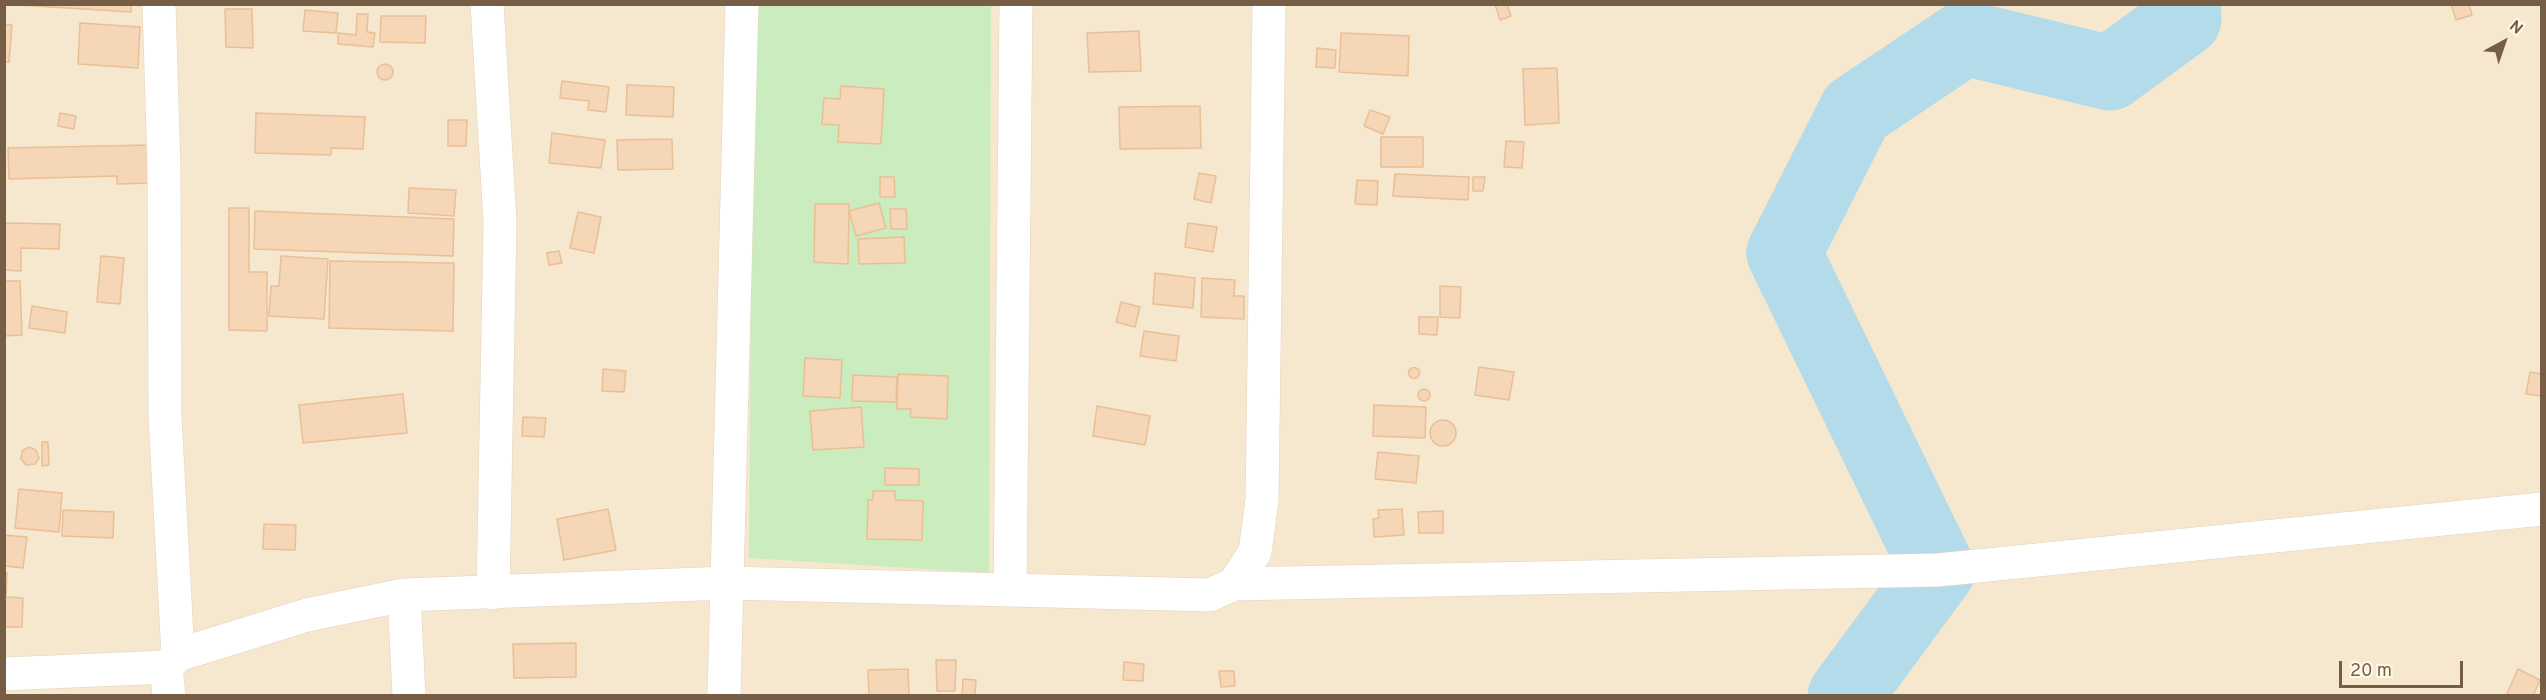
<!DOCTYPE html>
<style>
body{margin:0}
#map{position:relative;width:2546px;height:700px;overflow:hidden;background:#fef6e0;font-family:Overpass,sans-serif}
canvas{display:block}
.frame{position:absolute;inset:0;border:6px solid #765d46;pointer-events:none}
.north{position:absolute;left:2474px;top:12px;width:60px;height:60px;-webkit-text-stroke:4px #fff9e8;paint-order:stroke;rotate:40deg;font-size:16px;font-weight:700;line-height:24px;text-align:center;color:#765d46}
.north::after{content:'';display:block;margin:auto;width:21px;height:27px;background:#765d46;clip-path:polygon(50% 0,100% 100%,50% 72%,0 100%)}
.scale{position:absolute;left:2339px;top:661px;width:124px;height:27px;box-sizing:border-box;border:3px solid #765d46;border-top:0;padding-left:8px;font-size:18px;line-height:21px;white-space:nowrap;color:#765d46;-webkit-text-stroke:4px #fff9e8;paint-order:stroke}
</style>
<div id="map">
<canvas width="2546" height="700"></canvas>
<div class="frame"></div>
<div class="north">N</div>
<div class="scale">20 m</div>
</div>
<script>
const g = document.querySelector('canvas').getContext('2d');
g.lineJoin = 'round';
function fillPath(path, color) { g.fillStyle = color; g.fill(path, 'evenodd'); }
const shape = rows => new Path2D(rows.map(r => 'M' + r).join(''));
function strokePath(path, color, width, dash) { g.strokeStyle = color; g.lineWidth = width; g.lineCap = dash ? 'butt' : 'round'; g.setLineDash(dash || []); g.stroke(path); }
const residential = shape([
 [5,5,2541,5,2541,695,5,695]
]);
const green = shape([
 [753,5,991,5,989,573,749,558]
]);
const river = shape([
 [1845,696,1938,570,1784,253,1856,111,1965,38,2110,73,2184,19,2183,4]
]);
const building = shape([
 [4,4,131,4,131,12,4,4],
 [1495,4,1507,4,1511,16,1500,20,1495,4],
 [2451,4,2469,4,2472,15,2456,20,2451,4],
 [225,9,252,9,253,48,226,47,225,9],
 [305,10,338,13,336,33,303,31,305,10],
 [357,14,368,14,367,32,375,33,373,47,338,44,338,33,356,35,357,14],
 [381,16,426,16,425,43,380,42,381,16],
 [80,23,140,27,138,68,78,64,80,23],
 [4,24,12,25,9,62,4,62,4,24],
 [1139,31,1141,71,1089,72,1087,33,1139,31],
 [1341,33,1409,36,1408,76,1339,72,1341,33],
 [1317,48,1336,50,1335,68,1316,67,1317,48],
 '377 72a8 8 0 1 1 16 0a8 8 0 1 1-16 0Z',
 [1557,68,1559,123,1525,125,1523,69,1557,68],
 [562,81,609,87,606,112,588,110,589,101,560,98,562,81],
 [627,85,674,87,673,117,626,115,627,85],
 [841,86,884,89,881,144,838,142,839,125,822,124,824,98,840,99,841,86],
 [1200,106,1201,148,1120,149,1119,107,1200,106],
 [1370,110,1390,117,1383,134,1364,126,1370,110],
 [60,113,76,116,74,129,58,126,60,113],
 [256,113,365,117,363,149,331,148,331,155,255,153,256,113],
 [448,120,467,120,466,146,448,146,448,120],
 [552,133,605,140,601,168,549,163,552,133],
 [1381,137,1423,137,1423,167,1381,167,1381,137],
 [672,139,673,169,618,170,617,140,672,139],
 [1506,141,1524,142,1522,168,1504,167,1506,141],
 [149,145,150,183,117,184,117,176,9,179,8,148,149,145],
 [1199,173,1216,176,1211,203,1194,199,1199,173],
 [1395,174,1469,177,1468,200,1393,196,1395,174],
 [880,177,894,177,895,197,880,197,880,177],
 [1473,177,1485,177,1483,191,1473,191,1473,177],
 [1357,180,1378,181,1377,205,1355,204,1357,180],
 [409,188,456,190,454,216,408,213,409,188],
 [879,203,886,228,856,236,849,211,879,203],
 [815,204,849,204,848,264,814,262,815,204],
 [229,208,249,208,249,272,267,272,267,331,229,330,229,208],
 [890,209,906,209,907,229,891,229,890,209],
 [255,211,454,219,453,256,254,249,255,211],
 [578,212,601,217,594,253,570,248,578,212],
 [4,223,60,224,59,249,21,248,21,271,4,270,4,223],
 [1188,223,1217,227,1213,252,1185,247,1188,223],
 [904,237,905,263,859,264,858,239,904,237],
 [559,251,562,263,549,265,547,253,559,251],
 [101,256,124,258,120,304,97,302,101,256],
 [281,256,328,259,324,319,269,316,271,286,279,286,281,256],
 [330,261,454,263,453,331,329,328,330,261],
 [1155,273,1195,278,1193,308,1153,304,1155,273],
 [1202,278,1235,280,1234,296,1244,296,1244,319,1201,317,1202,278],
 [4,281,20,281,22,335,4,336,4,281],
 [1440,286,1461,287,1460,318,1440,317,1440,286],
 [1121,302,1140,307,1135,327,1116,322,1121,302],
 [32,306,67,312,65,333,29,328,32,306],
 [1419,317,1438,317,1437,335,1419,334,1419,317],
 [1144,331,1179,336,1176,361,1140,356,1144,331],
 [805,358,842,360,840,398,803,396,805,358],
 [1479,367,1514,372,1509,400,1475,395,1479,367],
 '1408.5 373a5.5 5.5 0 1 1 11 0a5.5 5.5 0 1 1-11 0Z',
 [603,369,626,371,624,392,602,391,603,369],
 [2530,372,2542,374,2542,396,2526,394,2530,372],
 [898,374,948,376,947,419,910,417,911,409,897,409,898,374],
 [853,375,897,377,896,402,852,401,853,375],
 '1418 395a6 6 0 1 1 12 0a6 6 0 1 1-12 0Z',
 [403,394,407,433,303,443,299,405,403,394],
 [1374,405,1426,407,1425,438,1373,436,1374,405],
 [1097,406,1150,416,1145,445,1093,436,1097,406],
 [861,407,864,447,813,450,810,411,861,407],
 [523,417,546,418,544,437,522,436,523,417],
 '1430 433a13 13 0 1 1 26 0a13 13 0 1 1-26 0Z',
 [42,442,48,442,49,465,42,466,42,442],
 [29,447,36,450,39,458,35,464,26,465,21,459,22,451,29,447],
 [1378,452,1419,456,1416,483,1375,479,1378,452],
 [885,468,919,469,919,485,885,485,885,468],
 [19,489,62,493,59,532,15,528,19,489],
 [873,491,895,491,895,500,923,501,922,540,867,539,868,500,873,500,873,491],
 [608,509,616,550,564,560,557,519,608,509],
 [1402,509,1404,535,1374,537,1373,519,1379,518,1378,510,1402,509],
 [63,510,114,512,113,538,62,536,63,510],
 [1443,511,1443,533,1419,533,1418,512,1443,511],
 [264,524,296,525,295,550,263,549,264,524],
 [4,535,27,537,23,568,4,566,4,535],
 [4,573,7,573,6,597,23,598,22,627,4,627,4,573],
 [576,643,576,677,514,678,513,644,576,643],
 [936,660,956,660,955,691,937,691,936,660],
 [1124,662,1144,664,1143,681,1123,680,1124,662],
 [908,669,909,696,869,696,868,670,908,669],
 [2518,669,2540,680,2533,696,2506,696,2518,669],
 [1219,671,1234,671,1235,686,1221,687,1219,671],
 [963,679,976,680,975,696,962,696,963,679]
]);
const street = shape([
 [159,4,164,169,165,416,178,655],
 [487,4,500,222,493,593],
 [1234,584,1938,570,2542,509],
 [1010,590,1016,4],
 [404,595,409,696],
 [166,667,169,696],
 [4,674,166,667,178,655,307,615,404,595,728,583,1210,595,1234,584,1255,552,1262,500,1269,4],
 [724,696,742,4]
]);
fillPath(residential, '#f6e8ce');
fillPath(green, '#cbecbe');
strokePath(river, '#b4dbe9', 75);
fillPath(building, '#f5d6b6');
strokePath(building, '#e9bf95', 1.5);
strokePath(street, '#e3d2bc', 34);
strokePath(street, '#fff', 33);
</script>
